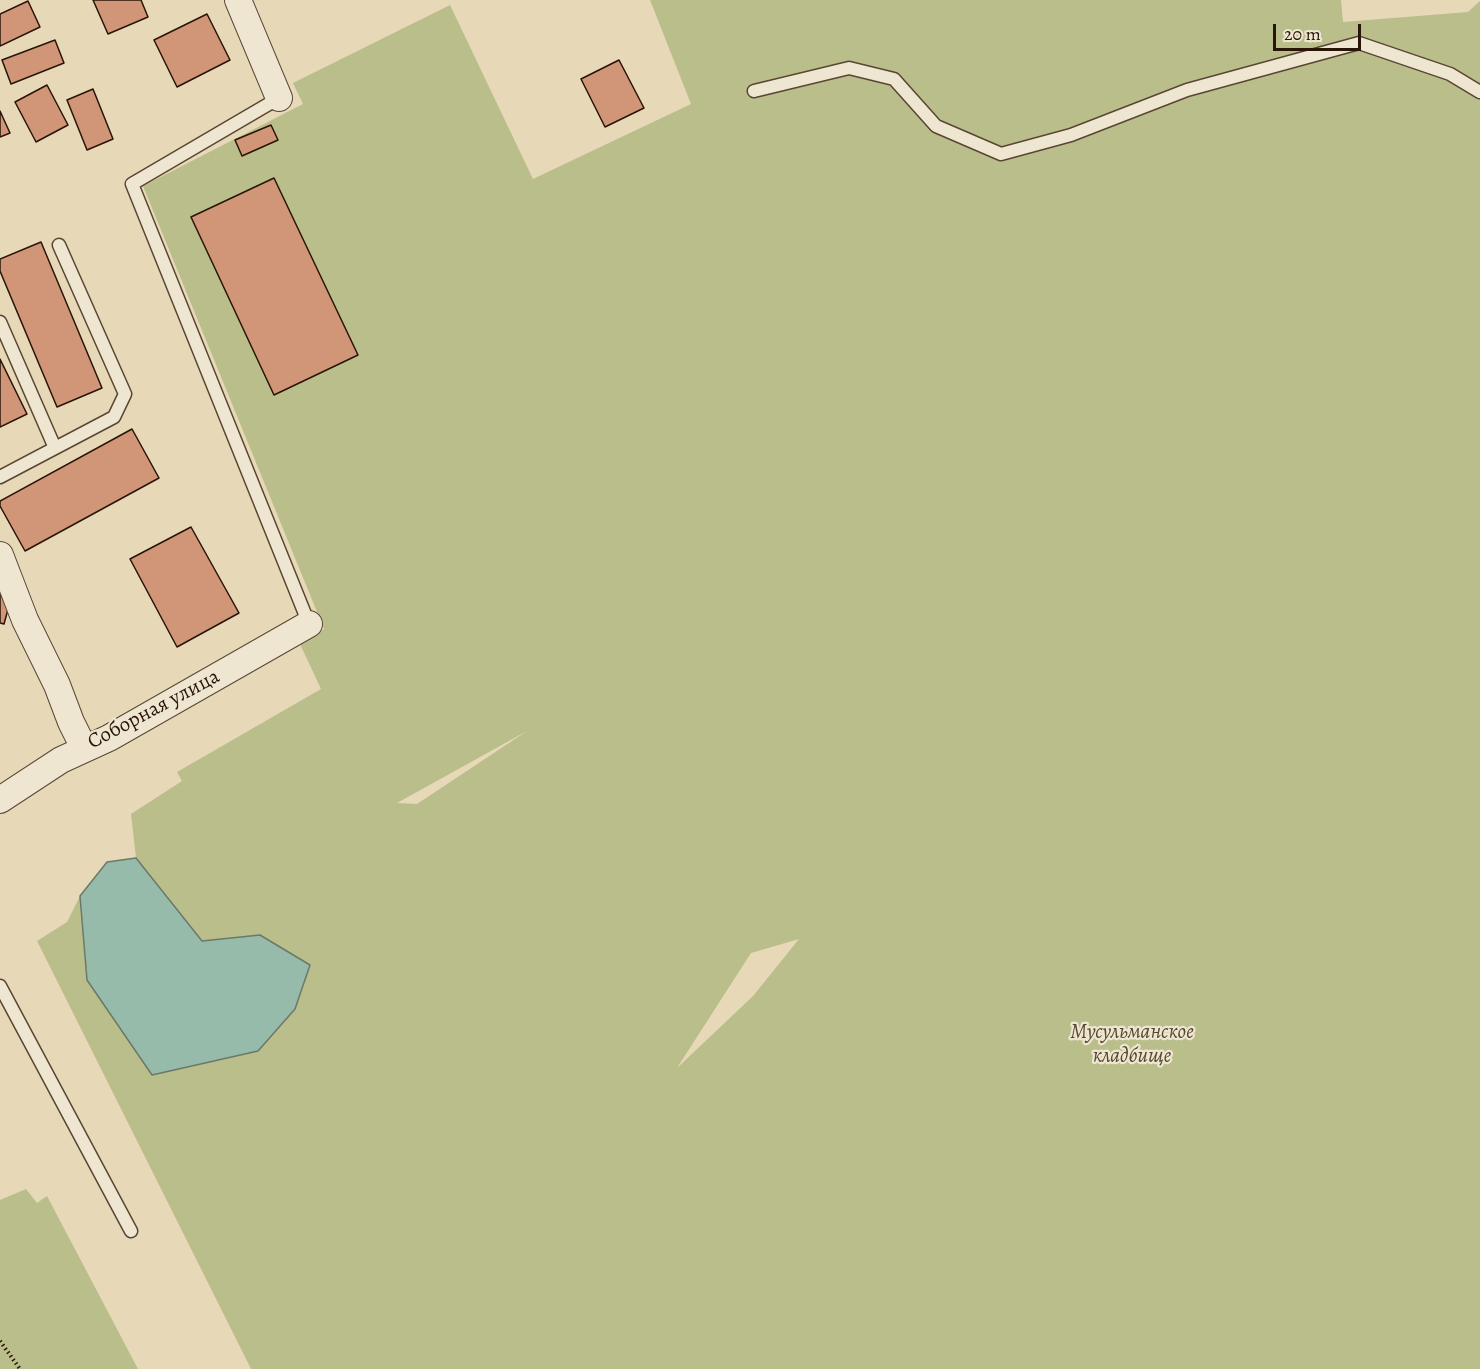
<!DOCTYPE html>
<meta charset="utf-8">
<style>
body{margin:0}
#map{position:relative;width:1480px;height:1369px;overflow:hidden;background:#e7d8b8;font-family:Alegreya,serif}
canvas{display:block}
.scale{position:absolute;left:1273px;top:24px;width:88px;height:27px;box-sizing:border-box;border:3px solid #281507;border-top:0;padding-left:8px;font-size:18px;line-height:21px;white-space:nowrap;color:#281507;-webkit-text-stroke:4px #efe6d1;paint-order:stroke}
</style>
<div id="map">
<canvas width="1480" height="1369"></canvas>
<div class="scale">20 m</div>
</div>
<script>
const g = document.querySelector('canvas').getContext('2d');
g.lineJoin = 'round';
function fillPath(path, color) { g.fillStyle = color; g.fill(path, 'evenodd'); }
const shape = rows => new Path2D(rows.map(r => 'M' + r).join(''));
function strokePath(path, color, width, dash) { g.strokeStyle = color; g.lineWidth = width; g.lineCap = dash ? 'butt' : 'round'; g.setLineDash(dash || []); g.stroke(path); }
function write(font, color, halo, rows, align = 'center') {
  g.font = font + ' Alegreya,serif'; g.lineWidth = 4.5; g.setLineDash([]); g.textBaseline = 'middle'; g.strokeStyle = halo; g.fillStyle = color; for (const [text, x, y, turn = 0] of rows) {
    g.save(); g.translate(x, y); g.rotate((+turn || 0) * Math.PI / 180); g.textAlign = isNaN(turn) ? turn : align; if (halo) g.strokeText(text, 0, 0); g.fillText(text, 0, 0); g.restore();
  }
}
const green = shape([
 [650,0,1341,0,1343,22,1468,12,1480,1,1480,1369,251,1369,37,941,67,922,80,896,87,980,260,935,202,941,136,858,131,814,182,781,177,772,321,689,300,644,324,629,143,186,303,104,293,83,450,5,533,179,691,104],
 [527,731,417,804,397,803],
 [799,939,753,996,677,1068,751,953],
 [26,1189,37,1203,47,1196,138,1369,0,1369,0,1200]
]);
const water = shape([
 [136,858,202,941,260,935,310,965,295,1009,258,1051,152,1075,87,980,80,896,107,862,136,858]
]);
const building = shape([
 [93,0,141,0,148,17,108,34,93,0],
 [28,1,40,27,0,46,0,14,28,1],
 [207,14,230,60,177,87,154,40,207,14],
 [55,40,64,63,11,84,2,60,55,40],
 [619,60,644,108,605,127,581,79,619,60],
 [47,85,68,125,36,142,15,102,47,85],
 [93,89,113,139,87,150,67,100,93,89],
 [0,111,10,133,0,137,0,111],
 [271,125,278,140,242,156,235,140,271,125],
 [274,178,358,355,274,395,191,217,274,178],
 [41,242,102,388,57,407,0,271,0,259,41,242],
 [0,359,27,414,0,427,0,359],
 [132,429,159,478,25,551,0,506,0,501,132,429],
 [191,527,239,613,177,647,130,559,191,527],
 [0,583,10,602,4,624,0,623,0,583]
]);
const path = shape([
 [0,1341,20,1369]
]);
const service = shape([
 [754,91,849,68,894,79,936,126,1001,154,1071,135,1187,90,1359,43,1450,74,1480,92],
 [279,98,132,184,309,624],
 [0,322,55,448],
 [0,477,114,417,125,394,59,245],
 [0,986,131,1231]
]);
const minor = shape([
 [238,0,279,98],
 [0,555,25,620,57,685,71,722,84,748],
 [0,800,61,760,109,738,309,624]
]);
const streetNames = [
 ["Соборная улица",154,710,-28]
];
const parkNames = [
 ["Мусульманское",1132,1033],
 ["кладбище",1132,1057]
];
fillPath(green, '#babe8b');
fillPath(water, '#97bbaa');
strokePath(water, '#6b7969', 1.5);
fillPath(building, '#d19577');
strokePath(building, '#281507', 1.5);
strokePath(service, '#584633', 15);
strokePath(minor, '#584633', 28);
strokePath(path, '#281507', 4, [1.5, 3]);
strokePath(service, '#efe6d1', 12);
strokePath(minor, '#efe6d1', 26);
write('21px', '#281507', '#efe6d1', streetNames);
write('italic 21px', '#54482f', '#efe6d1', parkNames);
</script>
